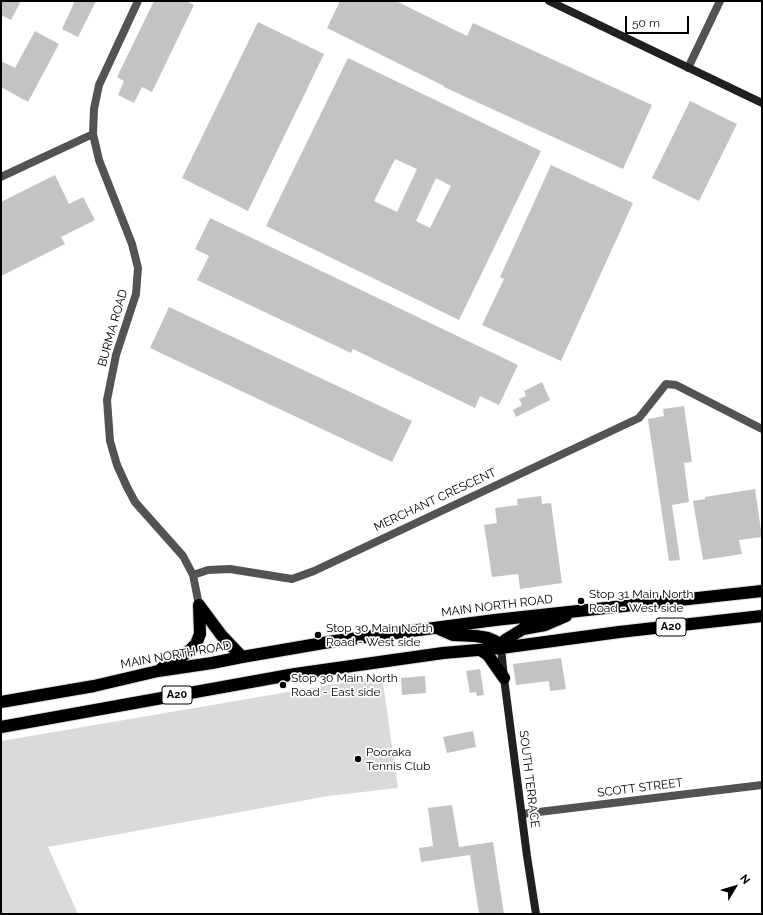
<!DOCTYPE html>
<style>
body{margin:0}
#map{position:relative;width:763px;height:915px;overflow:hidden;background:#fff;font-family:Raleway,sans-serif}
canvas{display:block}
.frame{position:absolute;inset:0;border:2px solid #000;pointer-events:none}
.north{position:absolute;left:715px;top:867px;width:40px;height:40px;-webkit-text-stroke:3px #fff;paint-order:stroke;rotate:52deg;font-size:11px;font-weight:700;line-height:16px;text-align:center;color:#000}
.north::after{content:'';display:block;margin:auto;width:14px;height:18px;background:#000;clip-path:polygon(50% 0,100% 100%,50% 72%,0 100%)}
.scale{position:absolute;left:625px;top:16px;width:64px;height:18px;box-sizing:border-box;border:2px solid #000;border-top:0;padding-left:5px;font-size:12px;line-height:14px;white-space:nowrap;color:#000;-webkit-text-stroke:3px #fff;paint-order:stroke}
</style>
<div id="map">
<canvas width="763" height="915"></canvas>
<div class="frame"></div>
<div class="north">N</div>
<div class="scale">50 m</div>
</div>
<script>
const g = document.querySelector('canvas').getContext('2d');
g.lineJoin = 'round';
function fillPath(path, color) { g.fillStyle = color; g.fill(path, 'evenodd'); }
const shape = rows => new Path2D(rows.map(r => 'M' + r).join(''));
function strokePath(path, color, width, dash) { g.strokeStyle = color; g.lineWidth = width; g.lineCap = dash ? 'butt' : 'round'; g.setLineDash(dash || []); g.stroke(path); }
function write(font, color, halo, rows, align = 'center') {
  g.font = font + ' Raleway,sans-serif'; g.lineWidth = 3.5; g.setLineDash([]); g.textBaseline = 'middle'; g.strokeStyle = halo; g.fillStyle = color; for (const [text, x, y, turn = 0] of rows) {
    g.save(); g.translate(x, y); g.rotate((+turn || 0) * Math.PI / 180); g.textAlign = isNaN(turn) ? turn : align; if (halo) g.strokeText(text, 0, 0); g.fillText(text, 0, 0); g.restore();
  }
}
const green = shape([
 [382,676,398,788,328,796,48,847,78,914,1,914,1,741]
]);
const building = shape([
 [1,1,21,1,11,20,1,15],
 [75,1,96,1,78,37,62,29],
 [154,1,186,1,194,5,152,92,142,87,134,103,118,95,124,81,117,77],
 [340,1,396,1,467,36,473,23,652,105,623,169,444,87,444,86,327,28],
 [258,22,324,54,248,211,182,178],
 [35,31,59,44,28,102,1,87,1,61,15,68],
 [348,58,541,151,459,320,266,226],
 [395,159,417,169,397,212,374,201],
 [436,178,451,186,430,228,416,221],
 [690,101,737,124,699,201,652,178],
 [551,165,633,203,561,361,482,325,504,279,500,277],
 [55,175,69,204,83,197,95,220,61,237,65,244,1,276,1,202],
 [210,218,380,299,518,365,499,405,480,396,475,408,353,349,351,353,197,280,209,256,195,249],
 [169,307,412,421,392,462,150,348],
 [542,382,550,400,516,417,513,410,522,405,519,399,526,396,524,391],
 [684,406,692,462,684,463,689,502,672,505,680,560,669,561,648,419,664,416,663,409],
 [755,489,762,537,739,540,742,554,703,560,693,501,705,499,705,497],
 [541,496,542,504,551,503,562,583,520,589,518,574,492,577,484,525,497,523,495,508,518,505,517,499],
 [561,658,566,689,550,691,549,681,516,685,513,664],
 [480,669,484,695,477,696,476,692,470,693,466,671],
 [425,676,426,693,402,695,401,678],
 [473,731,476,747,447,753,443,737],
 [452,805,459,847,493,842,504,914,479,914,470,855,421,862,419,848,433,846,428,808]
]);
const street = shape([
 [138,1,99,85,94,109,93,134,99,160,132,244,138,268,136,294,116,355,107,400,110,441,117,465,127,487,135,502,183,556,193,575,199,605],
 [688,68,720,1],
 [1,177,93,134],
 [193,575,208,570,230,569,292,579,314,571,639,418,666,384,676,385,762,429],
 [522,814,762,785]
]);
const secondary = shape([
 [549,1,762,103],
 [501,648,504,678,527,856,536,914]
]);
const highway = shape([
 [199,605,222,636,242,657],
 [437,628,453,635,476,636,488,638,495,641,501,648],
 [501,648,505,640,523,629,545,625,566,616],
 [480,650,488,655,504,678],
 [162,668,185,654,191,649,196,644,200,634,199,605],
 [1,702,94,686,158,671,212,663,242,657,335,641,495,620,762,591],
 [1,727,295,674,443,653,501,648,619,632,762,616]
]);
const markers = [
 [581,601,4,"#000"],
 [318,635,4,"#000"],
 [283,685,4,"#000"],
 [358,759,4,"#000"]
];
const shields = [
 [671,627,30],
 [177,695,30]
];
const shieldNames = [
 ["A20",671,627],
 ["A20",177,695]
];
const streetNames = [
 ["BURMA ROAD",113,328,-74],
 ["MERCHANT CRESCENT",435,500,-25],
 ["MAIN NORTH ROAD",497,606,-7],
 ["MAIN NORTH ROAD",176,655,-10],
 ["SOUTH TERRACE",529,779,83],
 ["SCOTT STREET",640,788,-7]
];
const poiNames = [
 ["Stop 31 Main North",589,594],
 ["Road - West side",589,608],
 ["Stop 30 Main North",326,628],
 ["Road - West side",326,642],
 ["Stop 30 Main North",291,678],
 ["Road - East side",291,692],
 ["Pooraka",366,752],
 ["Tennis Club",366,766]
];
fillPath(green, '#dadada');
fillPath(building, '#c3c3c3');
strokePath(highway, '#dbdbdb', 14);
strokePath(street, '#535353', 8);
strokePath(secondary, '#202020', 8);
strokePath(highway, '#000', 12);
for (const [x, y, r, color] of markers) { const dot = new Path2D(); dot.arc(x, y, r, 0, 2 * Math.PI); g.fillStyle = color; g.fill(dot); strokePath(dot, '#fff', 1.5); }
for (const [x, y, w] of shields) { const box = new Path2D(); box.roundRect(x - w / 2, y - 9, w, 18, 3); g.fillStyle = '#fff'; g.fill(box); strokePath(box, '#000', 1); }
write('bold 11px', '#000', null, shieldNames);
write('12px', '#000', '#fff', streetNames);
write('12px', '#000', '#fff', poiNames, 'left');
</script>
